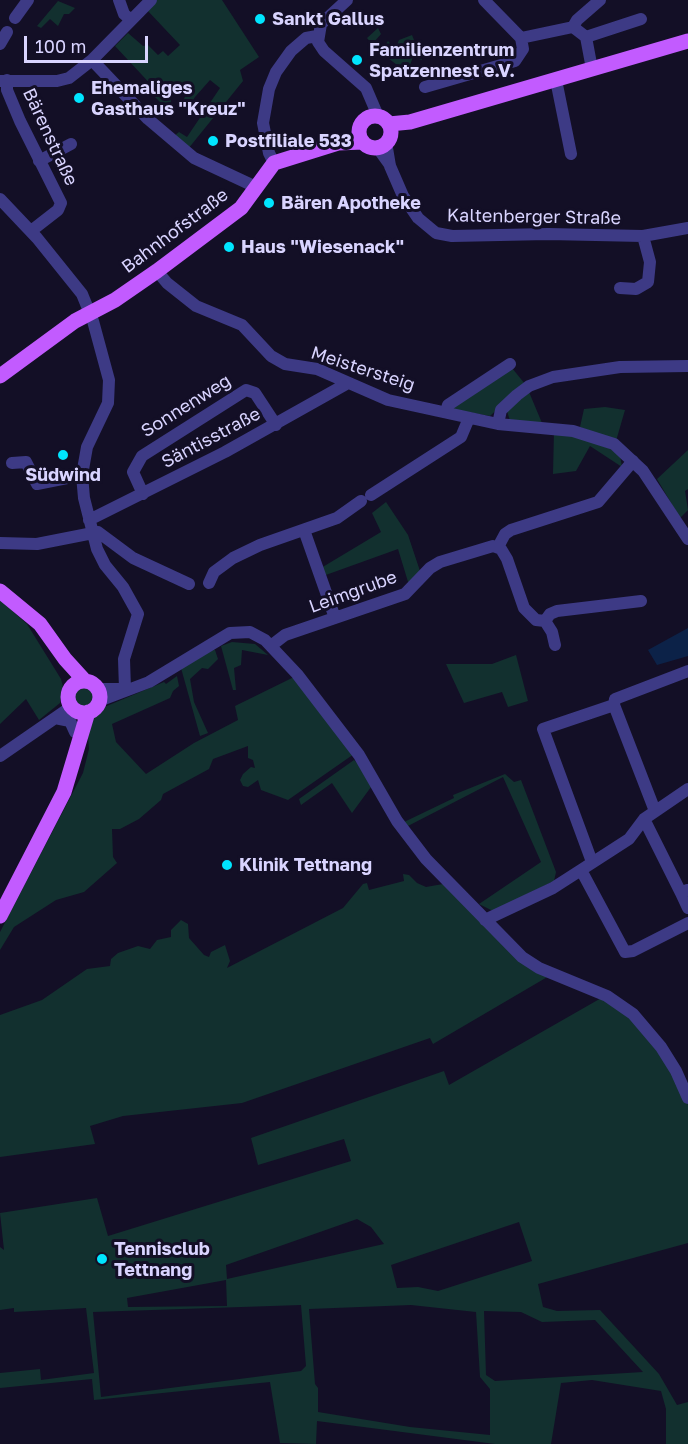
<!DOCTYPE html>
<meta charset="utf-8">
<style>
body{margin:0}
#map{position:relative;width:688px;height:1444px;overflow:hidden;background:#130f26;font-family:"Golos Text",sans-serif}
canvas{display:block}
.scale{position:absolute;left:24px;top:36px;width:124px;height:27px;box-sizing:border-box;border:3px solid #d9d4ff;border-top:0;padding-left:8px;font-size:18px;line-height:21px;white-space:nowrap;color:#d9d4ff;-webkit-text-stroke:4px #130f26;paint-order:stroke}
</style>
<div id="map">
<canvas width="688" height="1444"></canvas>
<div class="scale">100 m</div>
</div>
<script>
const g = document.querySelector('canvas').getContext('2d');
g.lineJoin = 'round';
function fillPath(path, color) { g.fillStyle = color; g.fill(path, 'evenodd'); }
const shape = rows => new Path2D(rows.map(r => 'M' + r).join(''));
function strokePath(path, color, width, dash) { g.strokeStyle = color; g.lineWidth = width; g.lineCap = dash ? 'butt' : 'round'; g.setLineDash(dash || []); g.stroke(path); }
function write(font, color, halo, rows, align = 'center') {
  g.font = font + ' "Golos Text",sans-serif'; g.lineWidth = 6; g.setLineDash([]); g.textBaseline = 'middle'; g.strokeStyle = halo; g.fillStyle = color; for (const [text, x, y, turn = 0] of rows) {
    g.save(); g.translate(x, y); g.rotate((+turn || 0) * Math.PI / 180); g.textAlign = isNaN(turn) ? turn : align; if (halo) g.strokeText(text, 0, 0); g.fillText(text, 0, 0); g.restore();
  }
}
const green = shape([
 [157,0,222,0,259,57,240,70,243,81,188,149,173,137,179,132,187,137,220,88,210,80,195,97,192,102,194,104,187,108,183,102,187,91,174,84,170,93,171,102,166,108,151,93,155,89,115,46,128,33,143,46,148,45,158,55,163,51,168,56,180,45,147,10],
 [58,1,75,8,69,14,64,14,58,26,50,19,41,28,37,26],
 [378,28,381,34,375,41,383,48,388,41,395,49,399,40,412,35,422,60,413,57,410,65,414,69,425,67,426,70,405,71,376,49,367,38],
 [512,368,525,384,490,416,451,409],
 [529,392,542,423,510,421,507,411],
 [605,407,625,410,616,441,580,427,584,409],
 [554,431,596,440,620,455,622,467,590,446,576,471,553,474],
 [688,450,688,489,685,491,688,510,680,518,657,479],
 [386,502,408,535,420,571,409,585,398,549,323,576,321,568,381,532,372,513],
 [0,600,27,624,61,679,63,687,60,703,39,720,26,699,0,724],
 [232,642,255,644,268,655,242,650,241,665,234,668,236,690,233,690,221,646],
 [215,650,218,659,208,669,202,668,190,679,194,702,208,733,200,736,181,668,206,651],
 [516,655,528,701,508,707,502,692,464,703,446,664,492,664],
 [177,676,179,686,173,691,170,698,112,724,116,742,146,774,194,743,238,720,235,706,294,677,354,754,288,800,261,790,258,780,248,787,243,786,240,780,243,774,251,767,255,768,253,760,248,758,248,746,213,759,209,769,163,794,161,800,139,819,120,829,112,829,113,857,117,863,84,892,56,900,14,927,0,950,0,932,83,773,89,749,88,737,91,720,102,708,164,682,166,684],
 '73 697a11 11 0 1 1 22 0a11 11 0 1 1-22 0Z',
 [354,760,365,770,371,787,352,813,332,783,301,805,299,799],
 [505,774,514,782,521,780,556,872,554,881,493,911,479,904,541,862,503,777,406,827,402,823,454,798,453,795],
 [403,874,409,875,417,883,426,887,443,884,549,976,433,1044,430,1038,242,1103,123,1116,90,1126,95,1144,0,1157,0,1015,42,1000,87,969,110,966,111,959,118,953,138,946,150,949,157,940,171,937,171,930,181,920,188,924,189,938,204,955,209,957,211,952,225,945,230,961,227,968,343,908,363,884,367,883,369,890,404,881],
 [603,997,644,1028,685,1096,688,1105,688,1243,538,1284,543,1307,557,1311,600,1310,659,1374,677,1405,688,1402,688,1444,666,1444,666,1409,661,1391,592,1380,561,1383,551,1444,495,1444,317,1421,316,1444,280,1443,270,1382,94,1400,92,1379,0,1388,0,1373,40,1369,41,1380,94,1373,86,1308,14,1312,14,1308,0,1310,0,1247,4,1250,0,1213,97,1198,108,1236,351,1161,344,1139,258,1165,251,1138,444,1071,449,1085],
 [357,1219,371,1227,384,1244,227,1279,226,1265],
 [519,1222,532,1261,438,1291,418,1287,397,1288,391,1265],
 [226,1280,227,1306,128,1307,127,1298],
 [301,1305,306,1366,301,1371,101,1397,93,1312],
 [411,1305,476,1312,480,1377,490,1389,490,1435,410,1427,318,1412,318,1388,315,1384,309,1309],
 [484,1311,521,1312,542,1322,595,1320,643,1372,495,1381,486,1375]
]);
const water = shape([
 [688,628,688,656,657,665,648,650]
]);
const minor = shape([
 [119,0,124,14,131,20],
 [347,0,321,24,318,42,324,51,366,88,378,116],
 [484,0,521,38],
 [15,18,28,0],
 [573,27,577,20,600,0],
 [586,37,641,19],
 [521,38,573,27,586,37,592,69],
 [0,44,7,32],
 [92,60,148,119,194,158,256,187],
 [7,80,7,90,20,121,61,203,58,210,31,231],
 [556,80,571,154],
 [0,81,57,81,69,78,92,60,151,0],
 [425,87,515,61,523,49,521,38],
 [386,142,390,166,403,196,418,218,436,233,452,236,548,234,643,236,688,228],
 [377,147,390,165],
 [39,161,71,144],
 [274,163,269,153,263,123,269,89,276,72,291,51,306,38,317,36],
 [0,199,37,238,82,294,93,321,109,380,108,403,87,447,82,475,84,498,97,549,105,565,123,587,138,614,124,659,125,689],
 [157,271,167,283,196,306,242,325,271,356,285,364,317,369,388,400,498,424,573,431,614,444,643,471,688,539],
 [620,288,636,289,648,282,650,262,643,236],
 [446,412,448,405,510,364],
 [498,424,501,410,517,395,529,386,553,377,620,367,688,366],
 [12,463,26,462,37,484,82,475],
 [143,494,133,472,142,456,246,390,255,393,276,425],
 [371,495,461,437,469,418],
 [89,520,225,452,348,383],
 [304,530,335,618],
 [0,543,37,544,98,532,133,558,189,584],
 [498,547,505,534,511,530,598,502,633,461],
 [209,583,214,572,233,558,260,545,337,518,361,501],
 [545,621,550,614,557,611,641,601],
 [272,645,285,635,405,594,430,568,440,562,493,546,501,549,507,559,524,608,536,620,545,621,552,632,555,645],
 [97,689,124,689],
 [99,701,149,682,230,633,250,632,265,640,297,674,359,755,397,821,426,859,522,957,539,968,607,996,633,1014,661,1047,676,1071,688,1098],
 [55,718,70,721,75,732],
 [0,756,71,707],
 [655,811,614,705,615,699,688,671],
 [644,819,681,893],
 [592,862,543,729,614,705],
 [581,870,625,952,633,951,688,923],
 [687,890,681,893,688,908],
 [485,920,553,888,581,870,629,839,644,819,688,789]
]);
const major = shape([
 '359 132a16 16 0 1 1 32 0a16 16 0 1 1-32 0Z',
 [389,124,410,122,688,41],
 [0,376,75,321,115,300,157,271,241,208,274,163,338,143,363,142],
 [0,591,40,624,65,659,85,681],
 '68 697a16 16 0 1 1 32 0a16 16 0 1 1-32 0Z',
 [0,916,64,792,88,712]
]);
const markers = [
 [260,19,6,"#00e5ff"],
 [357,60,6,"#00e5ff"],
 [79,98,6,"#00e5ff"],
 [213,141,6,"#00e5ff"],
 [269,203,6,"#00e5ff"],
 [229,247,6,"#00e5ff"],
 [63,455,6,"#00e5ff"],
 [227,865,6,"#00e5ff"],
 [102,1259,6,"#00e5ff"]
];
const poiNames = [
 ["Sankt Gallus",272,19],
 ["Familienzentrum",369,50],
 ["Spatzennest e.V.",369,71],
 ["Ehemaliges",91,88],
 ["Gasthaus \"Kreuz\"",91,109],
 ["Postfiliale 533",225,141],
 ["Bären Apotheke",281,203],
 ["Haus \"Wiesenack\"",241,247],
 ["Südwind",63,475,"center"],
 ["Klinik Tettnang",239,865],
 ["Tennisclub",114,1249],
 ["Tettnang",114,1270]
];
const streetNames = [
 ["Bärenstraße",50,137,65],
 ["Kaltenberger Straße",534,217,1],
 ["Bahnhofstraße",175,231,-37],
 ["Meistersteig",363,369,18],
 ["Sonnenweg",186,406,-32],
 ["Säntisstraße",211,438,-28],
 ["Leimgrube",353,592,-20]
];
fillPath(green, '#12302f');
fillPath(water, '#0c2248');
strokePath(minor, '#3d3a85', 12);
strokePath(major, '#c25bff', 15);
for (const [x, y, r, color] of markers) { const dot = new Path2D(); dot.arc(x, y, r, 0, 2 * Math.PI); g.fillStyle = color; g.fill(dot); strokePath(dot, '#130f26', 2); }
write('bold 18px', '#d9d4ff', '#130f26', poiNames, 'left');
write('18px', '#d9d4ff', '#130f26', streetNames);
</script>
